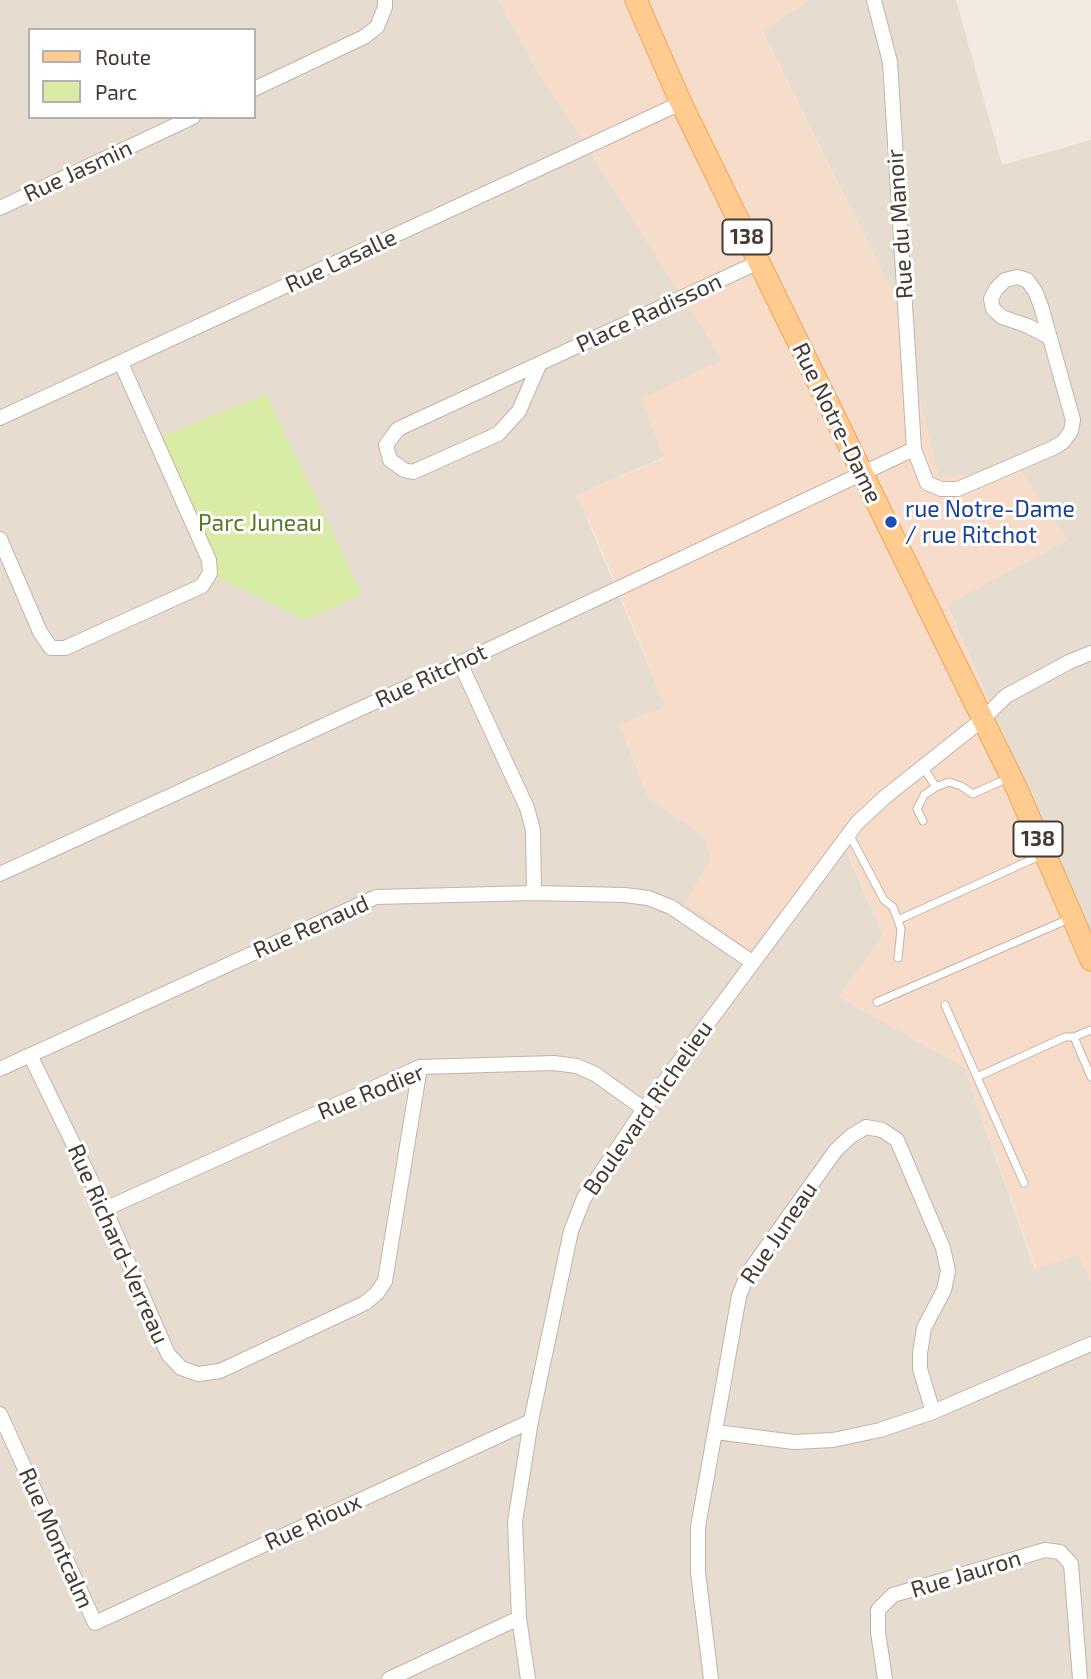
<!DOCTYPE html>
<style>
body{margin:0}
#map{position:relative;width:1091px;height:1679px;overflow:hidden;background:#f3ebe2;font-family:"Exo 2",sans-serif}
canvas{display:block}
.legend{position:absolute;left:28px;top:28px;width:228px;height:91px;box-sizing:border-box;background:#fff;border:2px solid #b5b0ad;margin:0;padding:9px 12px;list-style:none;font-size:21px;color:#453a32}
.legend li{display:flex;align-items:center;gap:14px;height:35px}
.legend b{width:35px;border:2px solid #b5b0ad}
</style>
<div id="map">
<canvas width="1091" height="1679"></canvas>
<ul class="legend">
<li><b style="height:9px;background:#ffcb8f"></b>Route</li>
<li><b style="height:19px;background:#d9eca6"></b>Parc</li>
</ul>
</div>
<script>
const g = document.querySelector('canvas').getContext('2d');
g.lineJoin = 'round';
function fillPath(path, color) { g.fillStyle = color; g.fill(path, 'evenodd'); }
const shape = rows => new Path2D(rows.map(r => 'M' + r).join(''));
function strokePath(path, color, width, dash) { g.strokeStyle = color; g.lineWidth = width; g.lineCap = dash ? 'butt' : 'round'; g.setLineDash(dash || []); g.stroke(path); }
function write(font, color, halo, rows, align = 'center') {
  g.font = font + ' "Exo 2",sans-serif'; g.lineWidth = 6; g.setLineDash([]); g.textBaseline = 'middle'; g.strokeStyle = halo; g.fillStyle = color; for (const [text, x, y, turn = 0] of rows) {
    g.save(); g.translate(x, y); g.rotate((+turn || 0) * Math.PI / 180); g.textAlign = isNaN(turn) ? turn : align; if (halo) g.strokeText(text, 0, 0); g.fillText(text, 0, 0); g.restore();
  }
}
const residential = shape([
 [0,0,498,0,535,66,723,360,664,457,577,495,666,707,620,725,648,797,704,836,711,858,840,836,883,935,839,997,964,1067,1035,1269,1078,1254,1091,1281,1091,1679,0,1679],
 [30,30,254,30,254,117,30,117],
 [810,0,956,0,1002,165,1091,140,1091,935,947,604,1067,540,1020,471,938,477,897,302,762,30]
]);
const commercial = shape([
 [498,0,810,0,762,31,897,302,938,477,1020,471,1067,540,947,605,1091,935,1091,1281,1078,1254,1036,1269,964,1067,839,997,883,935,841,836,749,950,685,903,711,858,704,836,648,797,620,724,666,707,606,560,577,495,664,458,641,398,723,360,535,66]
]);
const green = shape([
 [266,394,362,594,305,620,210,573,155,439]
]);
const lane = shape([
 [923,767,936,787],
 [923,821,917,809,924,795,936,787,949,782,961,786,973,794,1010,777],
 [849,834,884,900,893,907,901,929,898,958],
 [898,920,1044,854],
 [877,1002,1069,919],
 [945,1005,1024,1183],
 [1074,1037,1091,1077],
 [977,1077,1065,1037,1074,1037,1091,1030]
]);
const street = shape([
 [874,0,890,62,914,449],
 [254,89,364,37,377,27,385,7,385,0],
 [0,208,193,117],
 [539,365,519,411,498,434,413,472,404,470,390,460,386,445,398,429,759,262],
 [0,418,681,103],
 [0,539,40,632,51,648,65,648,202,586,210,573,209,560,121,363],
 [460,663,527,808,533,830,534,893],
 [0,874,460,663,914,449,927,483,941,489,958,489,1053,448,1063,442,1071,431,1073,420,1041,306,1035,291,1027,280,1017,277,1005,280,996,289,991,299,993,309,1002,317,1028,326,1049,337],
 [30,1055,105,1209,168,1354,181,1368,198,1374,220,1371,365,1303,377,1293,385,1281,420,1067],
 [0,1069,376,897,534,893,625,895,648,898,671,907,752,962],
 [105,1209,420,1067,554,1063,577,1066,595,1074,644,1109],
 [0,1414,95,1623,531,1421],
 [716,1432,794,1442,833,1440,880,1430,933,1412,1091,1344],
 [389,1679,519,1618],
 [528,1679,519,1618,515,1522,531,1421,571,1231,584,1198,644,1109,857,823,885,797,983,719,1006,696,1069,662,1091,653],
 [711,1679,698,1572,698,1527,739,1296,748,1273,836,1150,851,1136,866,1127,882,1130,897,1140,943,1248,948,1271,944,1290,924,1328,920,1353,920,1369,933,1412],
 [885,1679,878,1632,878,1610,893,1595,1045,1550,1060,1552,1071,1564,1080,1679]
]);
const primary = shape([
 [636,0,681,103,1017,789,1091,960]
]);
const markers = [
 [891,522,7,"#1a4fb4"]
];
const shields = [
 [747,237,49],
 [1038,839,49]
];
const shieldNames = [
 ["138",747,237],
 ["138",1038,839]
];
const streetNames = [
 ["Rue Jasmin",78,171,-25],
 ["Rue du Manoir",900,224,-94],
 ["Rue Lasalle",341,261,-25],
 ["Place Radisson",649,313,-25],
 ["Rue Notre-Dame",837,423,64],
 ["Rue Ritchot",431,676,-25],
 ["Rue Renaud",311,927,-24],
 ["Rue Rodier",371,1092,-22],
 ["Boulevard Richelieu",648,1108,-55],
 ["Rue Juneau",779,1233,-56],
 ["Rue Richard-Verreau",118,1244,66],
 ["Rue Rioux",313,1522,-25],
 ["Rue Montcalm",56,1538,66],
 ["Rue Jauron",966,1574,-17]
];
const transitNames = [
 ["rue Notre-Dame",905,509],
 ["/ rue Ritchot",905,535]
];
const parkNames = [
 ["Parc Juneau",260,523]
];
fillPath(residential, '#e7dcd0');
fillPath(commercial, '#f8dcca');
fillPath(green, '#d9eca6');
strokePath(lane, '#c2b4a7', 9);
strokePath(street, '#c2b4a7', 16);
strokePath(primary, '#eea555', 23);
strokePath(lane, '#fff', 7);
strokePath(street, '#fff', 14);
strokePath(primary, '#ffcb8f', 21);
for (const [x, y, r, color] of markers) { const dot = new Path2D(); dot.arc(x, y, r, 0, 2 * Math.PI); g.fillStyle = color; g.fill(dot); strokePath(dot, '#fff', 2.5); }
for (const [x, y, w] of shields) { const box = new Path2D(); box.roundRect(x - w / 2, y - 17.5, w, 35, 5); g.fillStyle = '#fff'; g.fill(box); strokePath(box, '#453a32', 2); }
write('bold 21px', '#453a32', null, shieldNames);
write('23px', '#453a32', '#fff', streetNames);
write('23px', '#164399', '#fff', transitNames, 'left');
write('23px', '#537b21', '#fff', parkNames);
</script>
